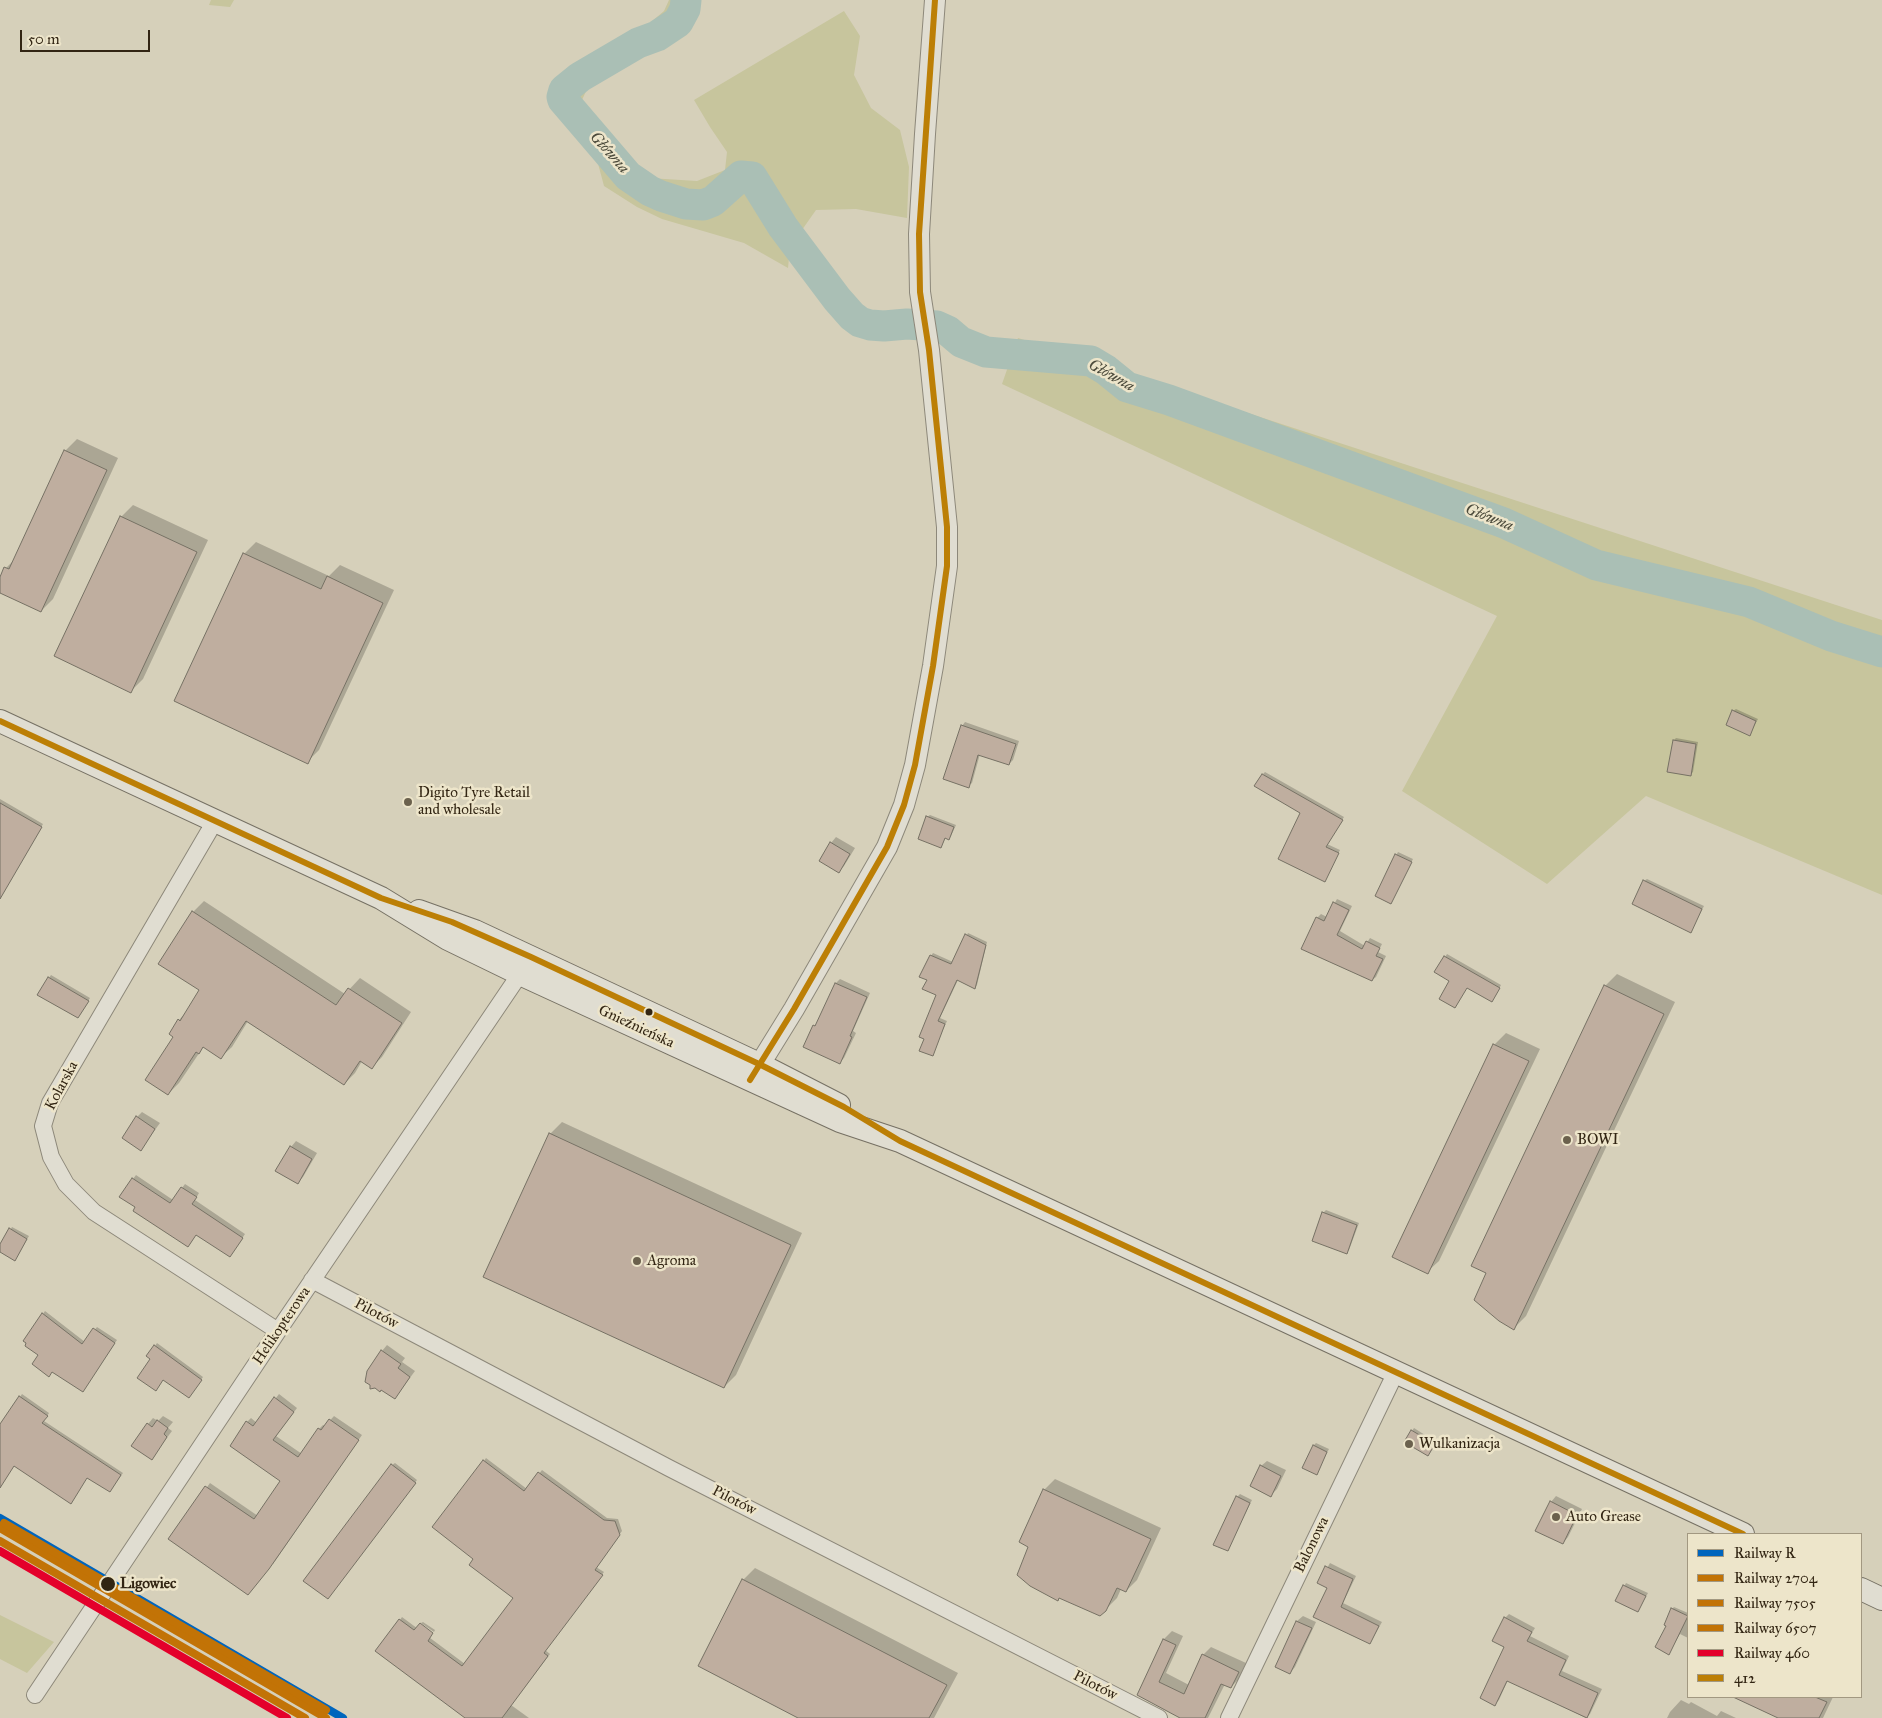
<!DOCTYPE html>
<meta charset="utf-8">
<style>
body{margin:0}
#map{position:relative;width:1882px;height:1718px;overflow:hidden;background:#d6d0ba;font-family:"IM FELL Great Primer",serif}
canvas{display:block}
.legend{position:absolute;left:1687px;top:1533px;width:175px;height:165px;box-sizing:border-box;background:#ede5ca;border:1px solid #a29881;margin:0;padding:6px 9px;list-style:none;font-size:15px;color:#322513}
.legend li{display:flex;align-items:center;gap:10px;height:25px}
.legend b{width:25px;border:1px solid #a29881}
.scale{position:absolute;left:20px;top:30px;width:130px;height:22px;box-sizing:border-box;border:2px solid #322513;border-top:0;padding-left:6px;font-size:15px;line-height:18px;white-space:nowrap;color:#322513;-webkit-text-stroke:4px #ede5ca;paint-order:stroke}
</style>
<div id="map">
<canvas width="1882" height="1718"></canvas>
<ul class="legend">
<li><b style="height:6px;background:#0065bd"></b>Railway R</li>
<li><b style="height:6px;background:#c27306"></b>Railway 2704</li>
<li><b style="height:6px;background:#c27306"></b>Railway 7505</li>
<li><b style="height:6px;background:#c27306"></b>Railway 6507</li>
<li><b style="height:6px;background:#e4002b"></b>Railway 460</li>
<li><b style="height:6px;background:#bc7f06"></b>412</li>
</ul>
<div class="scale">50 m</div>
</div>
<script>
const g = document.querySelector('canvas').getContext('2d');
g.lineJoin = 'round';
function fillPath(path, color) { g.fillStyle = color; g.fill(path, 'evenodd'); }
const shape = rows => new Path2D(rows.map(r => 'M' + r).join(''));
function strokePath(path, color, width, dash) { g.strokeStyle = color; g.lineWidth = width; g.lineCap = dash ? 'butt' : 'round'; g.setLineDash(dash || []); g.stroke(path); }
function write(font, color, halo, rows, align = 'center') {
  g.font = font + ' "IM FELL Great Primer",serif'; g.lineWidth = 5; g.setLineDash([]); g.textBaseline = 'middle'; g.strokeStyle = halo; g.fillStyle = color; for (const [text, x, y, turn = 0] of rows) {
    g.save(); g.translate(x, y); g.rotate((+turn || 0) * Math.PI / 180); g.textAlign = isNaN(turn) ? turn : align; if (halo) g.strokeText(text, 0, 0); g.fillText(text, 0, 0); g.restore();
  }
}
const green = shape([
 [211,0,234,0,230,7,209,5],
 [669,0,690,0,683,23,666,40,640,51,588,87,582,100,586,115,608,143,633,171,649,178,697,181,725,170,727,152,710,127,694,100,844,11,860,36,854,75,871,108,900,130,909,167,907,218,856,209,816,210,790,247,788,268,744,243,662,219,637,207,604,186,596,156,552,99,556,82,601,51,644,28,664,11],
 [1018,338,1882,620,1882,895,1646,796,1547,884,1402,791,1497,616,1002,384],
 [0,1615,54,1642,27,1673,0,1659]
]);
const shadow = shape([
 [77,439,118,458,53,599,41,611,0,591,0,580,6,568,15,559,65,451],
 [133,505,208,540,143,679,131,691,121,517],
 [256,542,329,576,340,565,394,590,319,750,307,762,244,554],
 [1736,709,1758,719,1750,734,1733,711],
 [965,722,1019,741,1013,760,1009,764,980,754,972,783,968,786,962,726],
 [1676,738,1698,742,1693,772,1690,775,1674,740],
 [1265,772,1344,817,1327,844,1340,850,1325,880,1302,812,1263,774],
 [0,799,43,824,0,898],
 [930,815,956,825,951,836,949,839,946,837,941,847,927,817],
 [836,837,855,848,844,866,839,871,831,843],
 [1398,852,1413,859,1391,902,1376,895],
 [1647,879,1704,906,1691,931,1644,881],
 [1337,899,1352,906,1340,931,1365,946,1370,938,1382,944,1378,952,1386,956,1376,977,1372,980,1317,918,1321,914,1327,917],
 [204,901,345,994,360,978,411,1012,382,1057,372,1067,362,1061,355,1073,344,1084,248,1021,232,1047,221,1057,204,1046,179,1083,168,1094,175,1037,179,1020,188,1010,201,990,193,912],
 [968,933,987,942,977,985,975,988,958,980,940,1018,947,1021,932,1054,937,995,928,980,931,956,933,953,953,962],
 [1447,954,1501,985,1494,998,1467,987,1455,1007,1451,980,1436,972],
 [1617,974,1675,1002,1526,1316,1514,1328,1605,986],
 [51,975,90,998,78,1017,49,978],
 [840,979,870,993,853,1031,856,1033,844,1058,840,1062,805,1046,814,1026,819,1022,836,983],
 [1506,1033,1540,1049,1439,1261,1427,1272,1494,1045],
 [142,1112,160,1123,141,1149,137,1117],
 [562,1122,802,1233,736,1375,724,1387,550,1134],
 [296,1141,317,1153,303,1177,297,1183,291,1147],
 [136,1175,173,1200,185,1184,199,1193,195,1200,245,1234,233,1252,230,1255,197,1233,133,1179],
 [1326,1210,1359,1223,1349,1250,1346,1253,1323,1213],
 [12,1227,29,1236,17,1257,0,1251,0,1246],
 [45,1311,85,1342,97,1327,117,1340,85,1388,25,1340],
 [157,1343,203,1377,191,1394,163,1378,152,1358,155,1346],
 [387,1345,405,1358,402,1362,415,1371,395,1398,371,1384,382,1351],
 [22,1394,49,1413,44,1421,123,1473,112,1488,88,1477,15,1465,0,1478,0,1427],
 [279,1394,297,1408,276,1436,302,1454,319,1429,323,1425,325,1426,334,1416,362,1435,273,1564,170,1539,210,1483,258,1516,281,1480,247,1422,251,1418,257,1423],
 [163,1416,173,1422,168,1428,172,1431,152,1458,148,1424,153,1418,158,1421],
 [1414,1428,1436,1442,1430,1452,1412,1431],
 [1316,1443,1329,1449,1316,1474,1314,1445],
 [486,1458,527,1489,542,1470,607,1518,618,1519,622,1531,596,1567,604,1572,545,1650,550,1654,511,1705,529,1718,467,1718,400,1620,402,1617,465,1664,515,1597,475,1559,484,1461],
 [1267,1461,1286,1470,1277,1489,1271,1495,1261,1466],
 [395,1463,417,1480,330,1595,392,1465],
 [1055,1479,1161,1528,1137,1580,1126,1591,1121,1589,1117,1598,1105,1610,1044,1490],
 [1240,1494,1252,1500,1227,1550,1237,1497],
 [1556,1496,1582,1509,1568,1537,1563,1543,1551,1502],
 [1330,1563,1356,1576,1343,1603,1382,1622,1370,1643,1315,1616,1329,1587,1319,1582],
 [755,1568,958,1673,934,1718,801,1718,743,1580],
 [1626,1583,1648,1593,1638,1611,1617,1600],
 [1674,1607,1688,1613,1688,1638,1680,1634,1669,1653,1668,1626,1672,1609],
 [1509,1614,1535,1628,1530,1636,1569,1656,1562,1671,1602,1689,1590,1714,1586,1718,1508,1680,1499,1700,1495,1704,1505,1647,1493,1640,1505,1618],
 [1303,1616,1316,1622,1295,1667,1290,1673,1276,1666,1297,1621],
 [423,1622,435,1630,434,1632,421,1623],
 [1172,1631,1183,1636,1166,1673,1189,1685,1203,1655,1211,1647,1246,1663,1239,1679,1231,1687,1225,1684,1208,1718,1184,1718,1138,1695,1164,1639],
 [1736,1697,1833,1697,1823,1718,1781,1718],
 [1681,1700,1689,1704,1691,1702,1717,1716,1721,1711,1736,1718,1667,1718,1670,1712]
]);
const river = shape([
 [686,0,685,9,678,22,657,36,638,43,580,77,564,90,562,97,563,100,628,176,650,191,661,196,686,204,703,205,713,201,741,176,752,177,783,227,837,299,852,316,860,322,870,325,884,326,907,324,937,326,948,331,961,342,986,352,1091,361,1106,370,1127,387,1169,400,1504,523,1596,565,1749,602,1831,636,1882,652]
]);
const building = shape([
 [64,450,107,470,41,612,0,593,0,577,4,567,9,569,64,450],
 [120,516,197,552,131,693,54,656,120,516],
 [243,553,321,589,327,576,383,603,308,764,174,701,243,553],
 [1732,710,1756,721,1750,736,1726,725,1732,710],
 [961,725,1016,744,1009,765,978,755,969,788,943,779,961,725],
 [1673,740,1696,744,1691,776,1667,772,1673,740],
 [1262,774,1343,820,1326,847,1339,853,1325,882,1278,859,1300,813,1254,786,1262,774],
 [0,803,42,827,0,899,0,803],
 [926,816,954,827,949,840,945,838,941,848,918,839,926,816],
 [830,842,850,854,839,873,819,861,830,842],
 [1395,854,1412,862,1391,904,1375,896,1395,854],
 [1643,880,1702,909,1691,933,1632,904,1643,880],
 [1333,902,1349,910,1337,935,1362,949,1366,941,1380,948,1376,956,1383,959,1372,981,1301,949,1316,917,1324,921,1333,902],
 [192,911,336,1005,348,988,402,1023,372,1069,360,1061,344,1085,246,1021,221,1059,203,1047,199,1054,196,1052,168,1095,145,1080,173,1037,169,1034,178,1019,180,1021,199,990,158,964,192,911],
 [965,934,986,945,975,989,957,980,938,1021,945,1024,933,1056,919,1051,924,1039,919,1037,936,995,922,989,927,980,919,977,930,955,951,964,965,934],
 [1444,956,1500,988,1492,1002,1467,988,1455,1008,1439,999,1449,981,1434,972,1444,956],
 [48,977,89,1001,78,1018,37,995,48,977],
 [835,983,867,997,850,1036,852,1037,840,1064,803,1047,813,1025,815,1026,835,983],
 [1604,985,1664,1014,1514,1330,1499,1321,1474,1300,1486,1273,1471,1266,1604,985],
 [1493,1044,1529,1061,1428,1274,1392,1257,1493,1044],
 [136,1116,155,1129,141,1151,122,1138,136,1116],
 [549,1133,791,1245,724,1388,483,1277,549,1133],
 [290,1146,312,1159,298,1184,275,1171,290,1146],
 [132,1178,170,1203,181,1187,197,1197,192,1204,243,1238,230,1257,196,1235,188,1247,133,1211,135,1207,119,1197,132,1178],
 [1322,1212,1357,1225,1347,1254,1312,1241,1322,1212],
 [9,1228,27,1239,15,1261,0,1252,0,1244,9,1228],
 [42,1313,82,1344,93,1328,115,1343,83,1392,52,1372,49,1377,32,1364,38,1355,25,1346,26,1343,23,1341,42,1313],
 [154,1345,202,1380,189,1398,163,1380,156,1391,137,1378,150,1359,146,1356,154,1345],
 [381,1350,401,1364,398,1368,410,1377,395,1399,381,1390,380,1392,375,1388,370,1389,370,1385,365,1382,367,1371,381,1350],
 [19,1396,48,1416,42,1423,121,1475,110,1492,87,1478,71,1504,14,1466,0,1488,0,1424,19,1396],
 [274,1397,294,1412,273,1440,298,1457,318,1428,321,1430,329,1419,359,1440,269,1569,248,1595,168,1539,205,1486,254,1519,280,1481,230,1446,246,1421,253,1426,274,1397],
 [157,1420,168,1428,164,1434,167,1437,152,1460,131,1446,147,1423,152,1427,157,1420],
 [1411,1430,1435,1444,1428,1456,1404,1442,1411,1430],
 [1313,1445,1327,1452,1317,1475,1302,1468,1313,1445],
 [483,1460,524,1491,538,1472,604,1520,615,1521,620,1535,595,1570,603,1575,544,1653,548,1656,502,1718,465,1718,375,1651,399,1619,414,1630,420,1623,433,1633,428,1641,462,1666,513,1598,469,1565,473,1559,432,1527,483,1460],
 [391,1464,416,1483,328,1599,303,1581,391,1464],
 [1260,1465,1281,1476,1271,1497,1250,1486,1260,1465],
 [1043,1489,1151,1539,1126,1592,1117,1588,1106,1611,1100,1616,1059,1598,1058,1601,1030,1586,1017,1575,1028,1547,1019,1542,1043,1489],
 [1236,1496,1250,1503,1228,1551,1213,1545,1236,1496],
 [1550,1501,1577,1515,1563,1544,1535,1531,1550,1501],
 [1325,1566,1353,1579,1341,1607,1379,1626,1370,1644,1313,1617,1327,1588,1317,1583,1325,1566],
 [742,1579,947,1685,929,1718,798,1718,698,1666,742,1579],
 [1623,1585,1646,1596,1638,1612,1615,1601,1623,1585],
 [1671,1608,1688,1616,1669,1655,1655,1647,1666,1626,1664,1625,1671,1608],
 [1504,1617,1532,1632,1527,1641,1566,1660,1559,1675,1598,1693,1587,1718,1507,1681,1495,1706,1480,1698,1504,1647,1492,1641,1504,1617],
 [1296,1621,1312,1628,1290,1674,1275,1667,1296,1621],
 [1163,1639,1176,1645,1159,1682,1184,1694,1202,1654,1239,1672,1231,1688,1221,1684,1205,1718,1180,1718,1137,1695,1163,1639],
 [1733,1697,1815,1697,1827,1702,1819,1718,1778,1718,1733,1697]
]);
const minor = shape([
 [215,821,50,1103,43,1126,51,1157,66,1184,94,1212,278,1331],
 [312,1280,669,1468,1159,1718],
 [35,1695,278,1331,526,965],
 [1229,1718,1396,1372]
]);
const tertiary = shape([
 [752,1077,794,1009,887,847,904,805,915,765,933,666,947,566,947,527,929,350,920,292,919,234,925,134,935,0]
]);
const secondary = shape([
 [0,721,381,898,448,939,520,974,840,1121,900,1141,1743,1534],
 [419,911,475,931,759,1064,839,1105],
 [1861,1589,1882,1599]
]);
const bus1 = shape([
 [0,721,381,898,452,922,531,957,759,1064,844,1107,900,1141,1743,1534],
 [750,1080,794,1009,887,847,904,805,915,765,933,666,947,566,947,527,929,350,920,292,919,234,935,0]
]);
const rail1 = shape([
 [0,1518,343,1718]
]);
const rail2 = shape([
 [0,1528,326,1718]
]);
const rail3 = shape([
 [0,1541,305,1718]
]);
const rail4 = shape([
 [4,1523,326,1710]
]);
const rail5 = shape([
 [0,1551,287,1718]
]);
const markers = [
 [408,802,5,"#6b614d"],
 [649,1012,4.5,"#322513"],
 [1567,1140,5,"#6b614d"],
 [637,1261,5,"#6b614d"],
 [1409,1444,5,"#6b614d"],
 [1556,1517,5,"#6b614d"],
 [108,1584,8,"#322513"]
];
const poiNames = [
 ["Digito Tyre Retail",418,793],
 ["and wholesale",418,810],
 ["BOWI",1577,1140],
 ["Agroma",647,1261],
 ["Wulkanizacja",1419,1444],
 ["Auto Grease",1566,1517]
];
const streetNames = [
 ["Gnieźnieńska",636,1027,25],
 ["Kolarska",62,1086,-62],
 ["Pilotów",376,1314,28],
 ["Helikopterowa",282,1326,-56],
 ["Pilotów",734,1501,27],
 ["Balonowa",1312,1545,-64],
 ["Pilotów",1095,1686,27]
];
const stopNames = [
 ["Ligowiec",120,1584]
];
const waterNames = [
 ["Główna",609,153,48],
 ["Główna",1111,376,29],
 ["Główna",1489,518,21]
];
fillPath(green, '#c7c59d');
fillPath(shadow, '#0003');
strokePath(river, '#aabfb5', 31);
fillPath(building, '#bfae9f');
strokePath(building, '#767164', 1);
strokePath(minor, '#8d887a', 18);
strokePath(tertiary, '#8d887a', 22);
strokePath(secondary, '#767164', 24);
strokePath(minor, '#e0ddd1', 16);
strokePath(tertiary, '#e0ddd1', 20);
strokePath(secondary, '#e0ddd1', 22);
strokePath(bus1, '#bc7f06', 6);
strokePath(rail1, '#0065bd', 8);
strokePath(rail2, '#c27306', 8);
strokePath(rail3, '#c27306', 8);
strokePath(rail4, '#c27306', 8);
strokePath(rail5, '#e4002b', 8);
for (const [x, y, r, color] of markers) { const dot = new Path2D(); dot.arc(x, y, r, 0, 2 * Math.PI); g.fillStyle = color; g.fill(dot); strokePath(dot, '#ede5ca', 2); }
write('15px', '#322513', '#ede5ca', poiNames, 'left');
write('15px', '#322513', '#ede5ca', streetNames);
write('bold 15px', '#322513', '#ede5ca', stopNames, 'left');
write('italic 16px', '#4b4a3b', '#ede5ca', waterNames);
</script>
